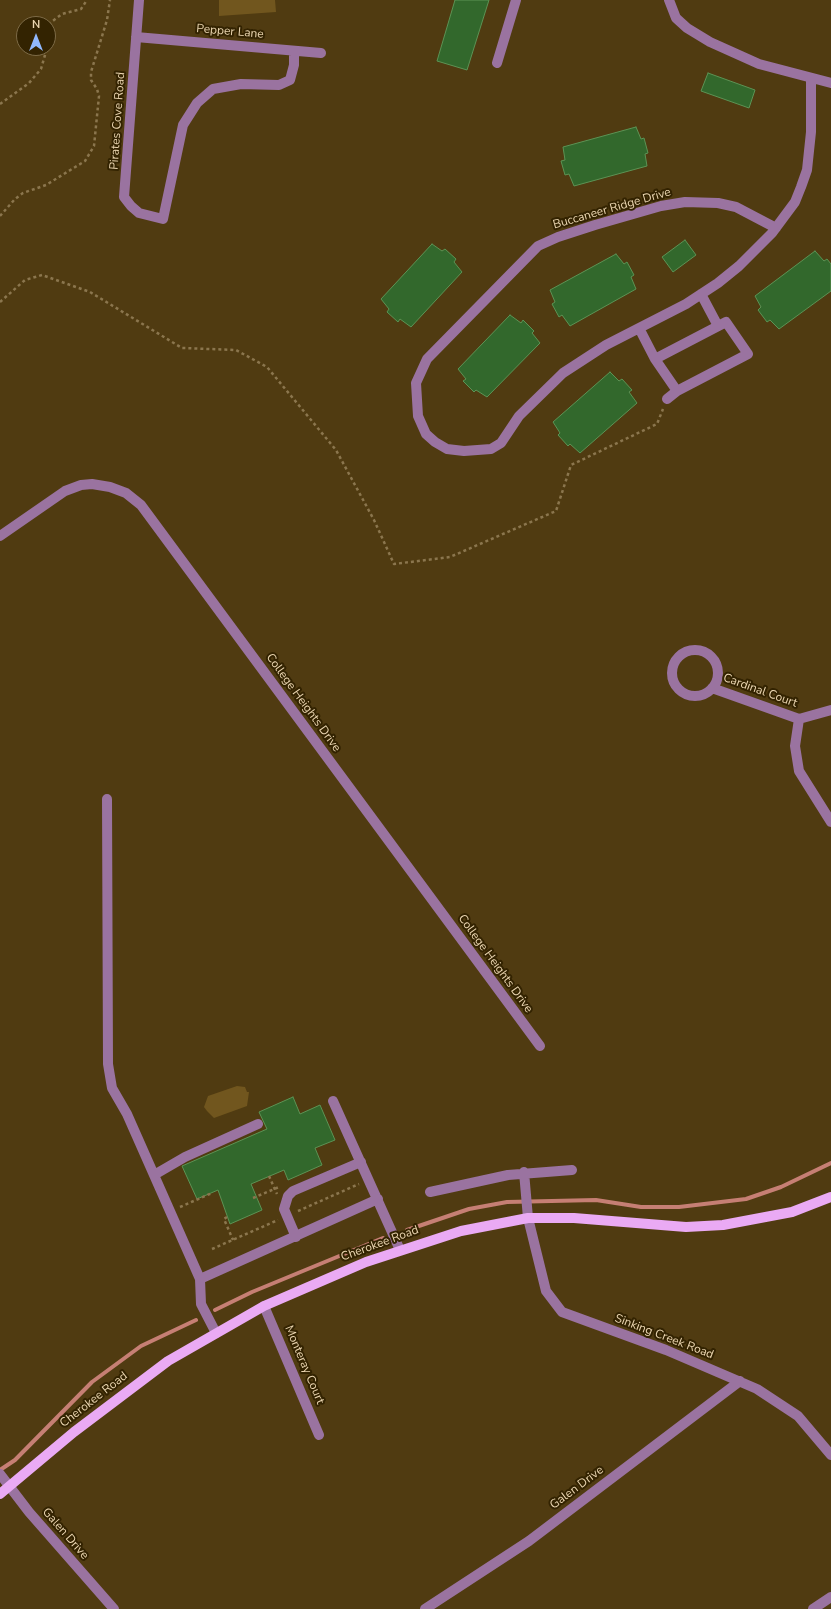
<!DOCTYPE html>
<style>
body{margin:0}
#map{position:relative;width:831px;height:1609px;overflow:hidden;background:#503b11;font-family:"Nunito Sans",sans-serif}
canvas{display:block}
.north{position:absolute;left:16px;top:16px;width:40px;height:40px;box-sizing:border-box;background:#332301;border:1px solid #7d6b47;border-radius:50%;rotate:0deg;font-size:11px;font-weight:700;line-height:16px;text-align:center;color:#ebd6b1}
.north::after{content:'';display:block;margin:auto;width:14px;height:18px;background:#91b8fd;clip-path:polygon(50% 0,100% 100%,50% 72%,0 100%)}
</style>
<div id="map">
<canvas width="831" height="1609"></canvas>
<div class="north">N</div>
</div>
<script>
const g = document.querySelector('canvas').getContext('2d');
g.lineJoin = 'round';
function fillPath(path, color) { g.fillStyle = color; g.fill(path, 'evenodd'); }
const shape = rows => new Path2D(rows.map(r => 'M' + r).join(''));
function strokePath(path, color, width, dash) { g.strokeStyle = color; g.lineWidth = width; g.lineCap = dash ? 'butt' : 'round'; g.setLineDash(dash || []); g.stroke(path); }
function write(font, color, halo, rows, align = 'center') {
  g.font = font + ' "Nunito Sans",sans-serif'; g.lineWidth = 4; g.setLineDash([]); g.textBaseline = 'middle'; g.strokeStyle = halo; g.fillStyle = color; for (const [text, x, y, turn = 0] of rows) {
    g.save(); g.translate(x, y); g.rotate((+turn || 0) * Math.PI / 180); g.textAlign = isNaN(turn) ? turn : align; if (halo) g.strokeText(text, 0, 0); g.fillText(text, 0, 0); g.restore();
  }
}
const green = shape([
 [219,0,275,0,276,12,219,16],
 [237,1086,245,1087,247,1092,249,1092,247,1106,214,1118,207,1111,204,1107,208,1096]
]);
const stream = shape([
 [407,1230,469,1209,507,1202,596,1200,641,1207,679,1207,746,1199,781,1187,831,1163],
 [215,1310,252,1292,383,1238],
 [0,1470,15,1460,92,1382,141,1346,196,1320]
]);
const building = shape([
 [455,0,489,0,467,70,437,61,455,0],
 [708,73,755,90,749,108,701,91,708,73],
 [636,127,641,139,644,138,648,153,645,154,647,166,574,186,569,174,565,175,561,161,565,160,563,147,636,127],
 [685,240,696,255,673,272,662,257,685,240],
 [432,244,442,251,445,249,456,259,454,262,462,272,411,327,400,319,398,322,387,312,389,309,381,299,432,244],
 [815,251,824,261,827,259,831,264,831,291,779,329,770,320,767,322,758,310,761,307,755,296,815,251],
 [616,254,624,264,627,262,634,275,631,277,636,289,570,326,562,315,559,317,552,304,555,302,550,290,616,254],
 [510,315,521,323,523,320,534,331,532,333,540,343,487,397,476,390,474,392,463,381,466,379,458,369,510,315],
 [610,372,619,381,622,379,632,390,629,392,637,403,580,453,570,444,568,446,558,435,560,433,553,422,610,372],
 [293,1097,300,1114,320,1105,335,1140,315,1148,322,1165,288,1180,284,1170,251,1184,262,1210,230,1224,218,1190,197,1199,182,1166,267,1129,259,1112,293,1097]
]);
const path = shape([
 [48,43,50,23,62,14,81,9,87,0],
 [0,104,29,83,41,69,47,48],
 [0,216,15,199,23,193,46,185,85,161,94,146,99,96,97,89,91,80,91,72,107,20,110,0],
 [0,302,25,280,42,275,90,292,182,348,236,350,267,367,336,450,374,520,394,564,450,557,556,511,571,465,657,424,663,409],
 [269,1176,277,1194],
 [253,1198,279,1187],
 [180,1207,212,1193],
 [298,1211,359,1184],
 [227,1217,224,1219,233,1240],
 [212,1249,278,1220]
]);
const minor = shape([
 [139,0,124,197,131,206,139,213,163,219,183,125,197,103,213,89,241,84,279,85,290,80,294,65,294,51],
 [669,0,676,18,687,28,710,42,759,64,831,83],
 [136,37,321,53],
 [497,63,516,0],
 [776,228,736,207,718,203,685,202,661,206,595,225,558,237,538,246,427,359,416,383,418,416,426,434,435,442,447,449,464,451,491,449,501,443,519,416,563,373,606,345,686,304,718,283,739,266,772,233,795,202,801,187,807,170,811,132,811,79],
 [701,294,718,326],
 [639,328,655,359,677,391,748,354,726,322,655,359],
 [667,399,677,391],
 [0,536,65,491,81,485,92,484,110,487,126,493,141,505,540,1046],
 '672 673a23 23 0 1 1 46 0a23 23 0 1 1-46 0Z',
 [712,688,799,719],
 [799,719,795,746,799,771,831,822],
 [799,719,831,710],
 [107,799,108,1064,112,1088,127,1114,200,1279,201,1304,216,1333],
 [333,1101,400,1250],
 [524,1172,528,1218,546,1291,562,1312,666,1350,757,1389,798,1416,831,1455],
 [154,1175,185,1157,258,1124],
 [430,1192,508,1175,572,1170],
 [296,1237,284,1209,288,1196,293,1191,361,1162],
 [200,1279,378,1199],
 [264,1306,319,1435],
 [0,1474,29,1512,114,1609],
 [425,1609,529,1541,740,1381],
 [813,1609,831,1597]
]);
const major = shape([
 [0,1494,74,1432,168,1361,264,1306,366,1262,461,1231,528,1218,574,1218,686,1227,723,1225,792,1212,831,1197]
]);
const streetNames = [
 ["Pepper Lane",230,32,5],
 ["Pirates Cove Road",118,121,-86],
 ["Buccaneer Ridge Drive",612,209,-16],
 ["Cardinal Court",760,691,20],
 ["College Heights Drive",303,703,54],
 ["College Heights Drive",495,964,54],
 ["Cherokee Road",380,1244,-20],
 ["Sinking Creek Road",664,1337,21],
 ["Monteray Court",304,1365,67],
 ["Cherokee Road",94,1400,-38],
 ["Galen Drive",577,1488,-37],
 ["Galen Drive",65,1534,49]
];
fillPath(green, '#71561e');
strokePath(stream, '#c67f74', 4);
fillPath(building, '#32682c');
strokePath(building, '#5c9355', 1);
strokePath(path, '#8b764e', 2.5, [3, 3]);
strokePath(minor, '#9a73a0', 10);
strokePath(major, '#eaaaf4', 10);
write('12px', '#ebd6b1', '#332301', streetNames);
</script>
